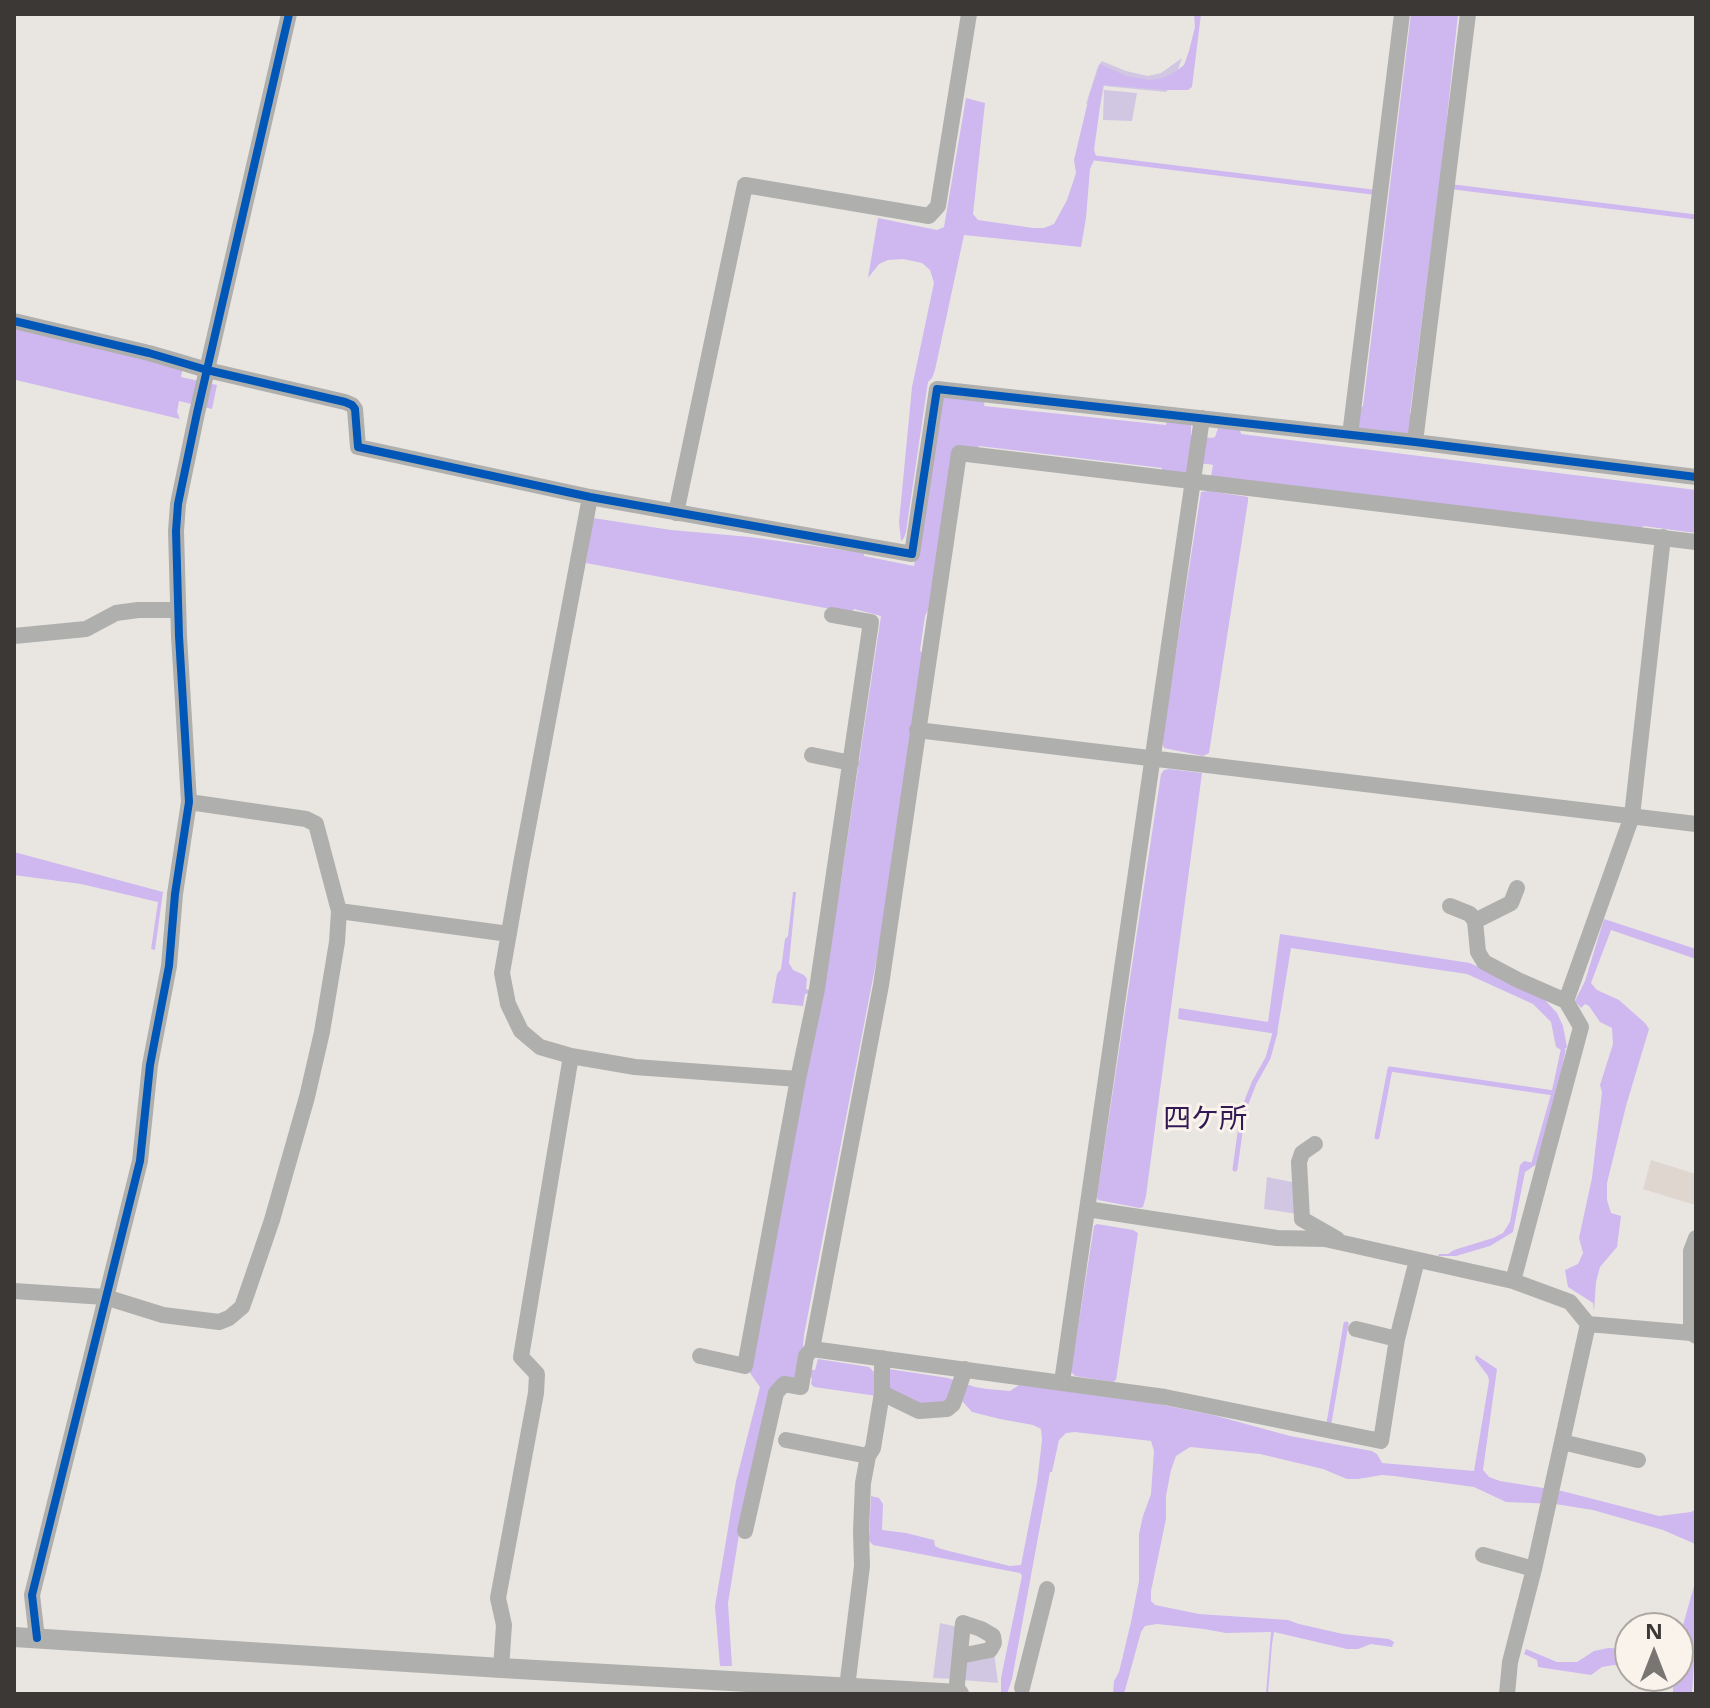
<!DOCTYPE html>
<meta charset="utf-8">
<style>
body{margin:0}
#map{position:relative;width:1710px;height:1708px;overflow:hidden;background:#e9e6e2;font-family:"Open Sans",sans-serif}
canvas{display:block}
.frame{position:absolute;inset:0;border:16px solid #3b3836;pointer-events:none}
.north{position:absolute;left:1614px;top:1612px;width:80px;height:80px;box-sizing:border-box;background:#faf3ec;border:2px solid #aea8a3;border-radius:50%;rotate:0deg;font-size:22px;font-weight:700;line-height:32px;text-align:center;color:#3b3836}
.north::after{content:'';display:block;margin:auto;width:28px;height:36px;background:#787572;clip-path:polygon(50% 0,100% 100%,50% 72%,0 100%)}
</style>
<div id="map">
<canvas width="1710" height="1708"></canvas>
<div class="frame"></div>
<div class="north">N</div>
</div>
<script>
const g = document.querySelector('canvas').getContext('2d');
g.lineJoin = 'round';
function fillPath(path, color) { g.fillStyle = color; g.fill(path, 'evenodd'); }
const shape = rows => new Path2D(rows.map(r => 'M' + r).join(''));
function strokePath(path, color, width, dash) { g.strokeStyle = color; g.lineWidth = width; g.lineCap = dash ? 'butt' : 'round'; g.setLineDash(dash || []); g.stroke(path); }
function write(font, color, halo, rows, align = 'center') {
  g.font = font + ' "Open Sans","Noto Sans JP",sans-serif'; g.lineWidth = 6; g.setLineDash([]); g.textBaseline = 'middle'; g.strokeStyle = halo; g.fillStyle = color; for (const [text, x, y, turn = 0] of rows) {
    g.save(); g.translate(x, y); g.rotate((+turn || 0) * Math.PI / 180); g.textAlign = isNaN(turn) ? turn : align; if (halo) g.strokeText(text, 0, 0); g.fillText(text, 0, 0); g.restore();
  }
}
const built = shape([
 [1651,1160,1696,1174,1695,1205,1643,1189]
]);
const green = shape([
 [1182,58,1173,84,1166,92,1104,86,1100,106,1086,104,1098,66,1102,61,1126,71,1148,76,1161,73],
 [1104,90,1137,93,1132,121,1103,120],
 [1267,1177,1297,1183,1298,1214,1264,1209],
 [940,1623,958,1627,954,1679,933,1678],
 [994,1652,998,1683,962,1680,964,1661]
]);
const water = shape([
 [1194,14,1201,14,1192,87,1188,90,1167,90,1103,85,1094,150,1096,156,1090,169,1086,218,1081,247,964,235,935,370,932,378,928,382,906,532,904,538,901,541,899,522,912,387,934,283,930,270,922,263,903,259,888,260,879,264,868,278,878,218,937,230,944,227,966,98,985,103,973,214,978,220,1033,228,1044,228,1054,224,1067,200,1076,173,1074,160,1090,93,1100,64,1126,76,1150,80,1163,78,1175,72,1184,65,1189,51,1195,27],
 [1411,14,1458,14,1442,164,1410,413,1412,416,1410,433,1407,436,1362,431,1358,427,1360,408,1363,406],
 [14,328,184,361,181,377,217,385,212,409,179,401,177,412,180,419,16,380,14,384],
 [947,395,985,399,984,406,1166,425,1167,421,1191,424,1191,435,1211,438,1215,437,1218,428,1240,430,1241,434,1696,490,1696,533,1643,526,1642,529,1211,477,1213,465,1208,464,1188,463,1188,471,1184,474,1162,471,1162,468,979,446,978,449,954,447,928,610,925,616,920,650,923,655,879,947,804,1335,802,1357,797,1379,783,1380,742,1516,728,1603,732,1666,720,1666,715,1606,736,1481,760,1387,750,1373,841,881,881,616,854,609,852,613,586,563,593,518,671,530,750,537,864,553,864,556,914,566,939,400],
 [1209,491,1248,497,1248,501,1209,753,1203,756,1164,748,1162,742,1201,492],
 [1169,769,1202,773,1146,1196,1143,1207,1140,1208,1098,1200,1097,1196,1161,774,1164,770],
 [14,852,163,892,155,950,151,949,158,902,81,884,14,875],
 [793,892,796,892,789,963,793,970,804,975,807,979,806,989,812,991,812,993,805,994,803,1006,772,1003,777,974,781,969,785,939,788,936],
 [1604,919,1696,949,1696,959,1611,930,1591,983,1597,990,1619,1000,1645,1023,1649,1029,1626,1106,1607,1183,1607,1200,1611,1213,1621,1216,1617,1247,1600,1267,1596,1282,1594,1311,1593,1303,1568,1287,1565,1270,1578,1264,1583,1253,1579,1238,1592,1178,1602,1092,1600,1085,1613,1044,1612,1028,1600,1022,1589,1006,1585,1004,1581,1008,1575,1001,1585,981],
 [1280,934,1470,963,1544,999,1557,1013,1563,1026,1567,1047,1563,1051,1556,1047,1551,1022,1533,1004,1467,974,1291,948,1277,1034,1178,1019,1179,1008,1268,1022],
 [1524,1161,1534,1163,1534,1166,1525,1172,1513,1232,1490,1246,1456,1256,1438,1256,1439,1254,1448,1254,1454,1250,1493,1238,1503,1233,1510,1222,1520,1165],
 [1097,1224,1133,1230,1138,1233,1116,1380,1113,1382,1075,1376,1071,1372,1094,1226],
 [1476,1355,1497,1369,1483,1470,1489,1477,1500,1481,1562,1491,1659,1516,1691,1512,1696,1509,1696,1547,1693,1543,1663,1530,1593,1510,1555,1504,1506,1502,1474,1487,1394,1476,1382,1475,1358,1479,1347,1479,1323,1469,1260,1454,1190,1447,1176,1456,1171,1470,1166,1496,1166,1519,1151,1591,1151,1601,1155,1605,1199,1614,1288,1620,1299,1624,1343,1634,1389,1639,1394,1642,1392,1647,1371,1644,1358,1649,1347,1649,1274,1632,1272,1644,1268,1694,1266,1694,1271,1632,1226,1633,1204,1629,1157,1624,1145,1626,1141,1632,1124,1694,1113,1694,1114,1681,1119,1672,1131,1622,1139,1581,1139,1534,1143,1516,1151,1494,1154,1451,1151,1441,1075,1432,1066,1433,1059,1440,1052,1472,1050,1472,1012,1679,1007,1694,1001,1694,1001,1678,1022,1576,1020,1573,873,1545,869,1541,869,1536,871,1496,879,1498,883,1504,882,1530,906,1533,934,1540,935,1546,941,1549,1010,1566,1021,1565,1037,1483,1042,1440,1041,1429,1033,1425,1000,1419,972,1412,962,1401,943,1408,877,1396,814,1387,811,1384,812,1378,807,1376,808,1370,815,1370,818,1359,869,1367,877,1375,889,1369,948,1378,975,1387,987,1389,1010,1391,1019,1385,1153,1403,1213,1415,1290,1436,1372,1451,1377,1454,1382,1463,1474,1471,1489,1381,1488,1376,1475,1359],
 [1696,1579,1696,1633,1692,1694,1673,1694,1673,1678,1667,1676,1678,1676,1678,1643],
 [1608,1648,1630,1649,1630,1668,1614,1665,1602,1667,1591,1675,1538,1667,1537,1660,1524,1654,1526,1649,1557,1662,1577,1662,1594,1651]
]);
const stream = shape([
 [1095,158,1372,192],
 [1454,187,1696,217],
 [1377,1137,1390,1069,1554,1093],
 [1534,1163,1554,1093,1563,1051],
 [1235,1169,1243,1111,1254,1083,1268,1058,1275,1033],
 [1329,1423,1346,1324]
]);
const minor = shape([
 [14,321,149,353,207,370,345,402,352,405,355,409,358,447,590,497,912,554,937,389,1415,442,1696,477],
 [1350,435,1402,14],
 [1415,442,1468,14],
 [590,497,521,864,502,973,508,1004,521,1031,540,1047,571,1056,635,1067,798,1079],
 [676,513,745,185,929,216,938,206,969,14],
 [14,636,86,629,116,613,138,610,178,610],
 [917,730,1696,824],
 [812,755,851,763],
 [1450,906,1470,914,1475,921,1478,952,1484,962,1518,980,1566,1001,1581,1027,1513,1281,1570,1302,1588,1324,1691,1333,1696,1336],
 [339,911,509,934],
 [1475,921,1511,903,1517,888],
 [1566,1001,1632,816,1663,537],
 [1315,1144,1302,1153,1299,1162,1302,1219,1337,1239],
 [1087,1209,1277,1238,1325,1239,1513,1281],
 [14,1291,105,1297,163,1315,219,1322,229,1318,242,1307,247,1293,272,1220,307,1097,322,1032,337,942,339,911,316,824,306,819,189,802],
 [1356,1329,1397,1339],
 [1691,1333,1691,1251,1696,1238],
 [812,1349,1165,1397,1381,1441,1397,1339,1417,1260],
 [700,1356,745,1366,798,1079,817,989,871,622,832,615],
 [1062,1382,1202,418],
 [882,1393,919,1411,947,1409,953,1404,965,1369],
 [786,1440,868,1456],
 [1562,1442,1638,1460],
 [745,1531,776,1393,784,1384,801,1387,806,1356,812,1349,881,985,959,453,1696,542],
 [1483,1555,1534,1569],
 [37,1638,32,1595,140,1161,150,1065,169,966,175,894,189,802,179,636,176,531,178,504,197,413,289,14],
 [501,1668,504,1625,498,1598,536,1393,537,1374,521,1357,571,1056],
 [848,1679,862,1566,861,1531,863,1483,868,1456,873,1448,882,1393,882,1358],
 [1022,1688,1047,1589],
 [958,1694,957,1684,963,1623,981,1629,993,1636,994,1643,990,1650,960,1656],
 [1507,1694,1510,1662,1534,1569,1588,1324]
]);
const tertiary = shape([
 [14,1637,501,1668,959,1694]
]);
const cycleway = shape([
 [14,321,149,353,207,370,345,402,352,405,355,409,358,447,590,497,912,554,937,389,1415,442,1696,477],
 [37,1638,32,1595,140,1161,150,1065,169,966,175,894,189,802,179,636,176,531,178,504,197,413,289,14]
]);
const quarterNames = [
 ["四ケ所",1205,1120]
];
fillPath(built, '#dfd7cf');
fillPath(green, '#d2c7e3');
fillPath(water, '#ceb8ef');
strokePath(stream, '#ceb8ef', 5);
strokePath(minor, '#afafad', 16);
strokePath(tertiary, '#afafad', 20);
strokePath(cycleway, '#0057b8', 8);
write('28px', '#321952', '#faf3ec', quarterNames);
</script>
